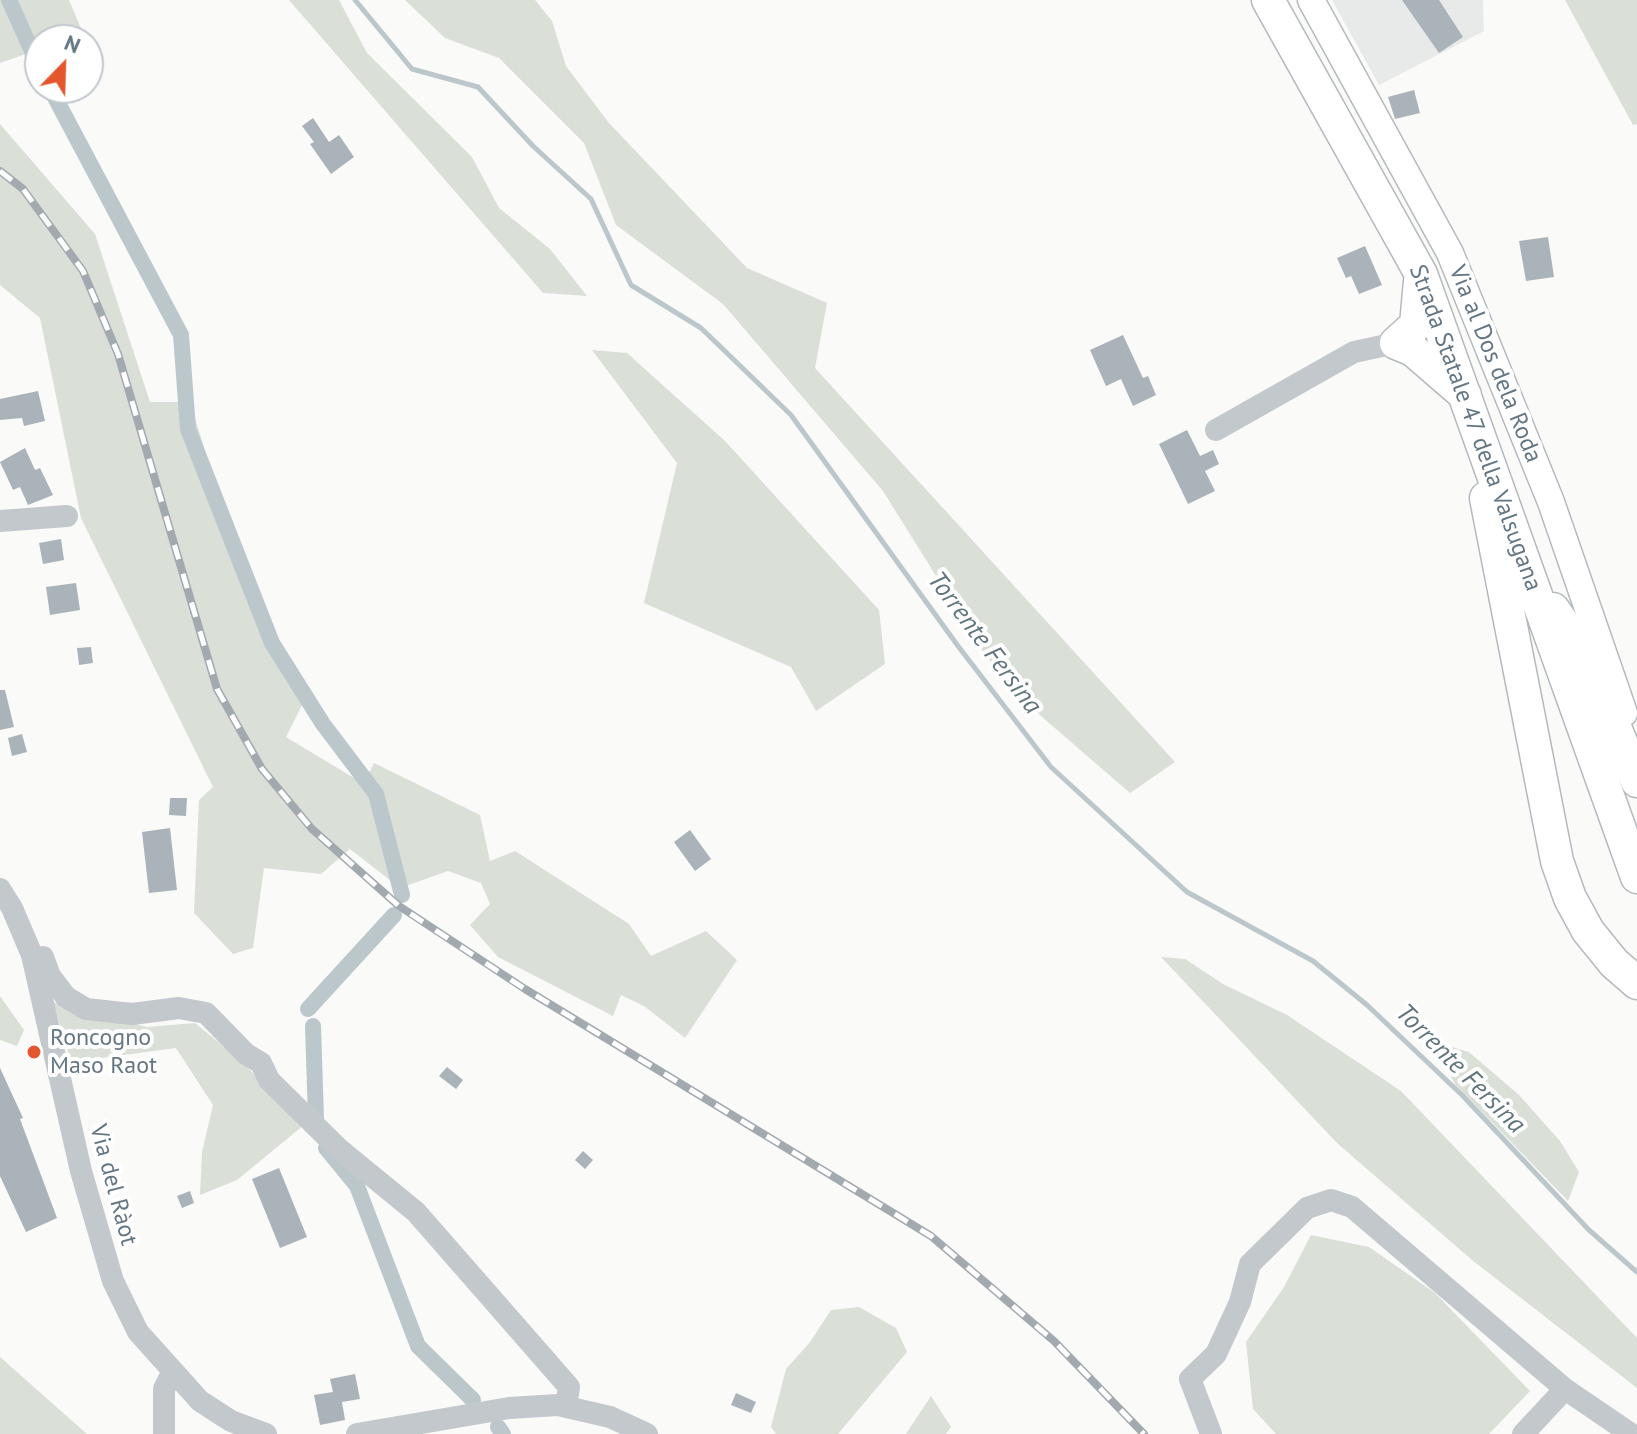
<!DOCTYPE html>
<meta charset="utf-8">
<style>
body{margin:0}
#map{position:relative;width:1637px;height:1434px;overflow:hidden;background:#fafaf8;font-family:"PT Sans",sans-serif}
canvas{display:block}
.north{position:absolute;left:24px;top:24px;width:80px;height:80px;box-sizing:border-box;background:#fff;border:2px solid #c1c8cd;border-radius:50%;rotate:23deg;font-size:22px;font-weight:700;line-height:32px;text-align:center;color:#657683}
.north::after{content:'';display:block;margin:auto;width:28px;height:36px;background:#e4572e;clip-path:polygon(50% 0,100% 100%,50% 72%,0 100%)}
</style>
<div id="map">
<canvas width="1637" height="1434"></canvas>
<div class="north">N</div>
</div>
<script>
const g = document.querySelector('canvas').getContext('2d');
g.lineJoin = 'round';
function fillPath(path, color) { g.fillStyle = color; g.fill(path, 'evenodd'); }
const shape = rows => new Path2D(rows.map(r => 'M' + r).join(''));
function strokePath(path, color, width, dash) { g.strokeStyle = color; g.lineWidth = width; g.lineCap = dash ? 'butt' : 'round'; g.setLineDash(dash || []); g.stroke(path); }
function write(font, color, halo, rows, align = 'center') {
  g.font = font + ' "PT Sans",sans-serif'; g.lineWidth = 8; g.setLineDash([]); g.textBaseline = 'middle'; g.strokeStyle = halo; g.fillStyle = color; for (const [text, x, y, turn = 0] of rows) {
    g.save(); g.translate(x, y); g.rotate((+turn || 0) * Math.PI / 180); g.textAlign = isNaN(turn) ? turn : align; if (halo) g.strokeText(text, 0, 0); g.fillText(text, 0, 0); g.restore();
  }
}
const built = shape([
 [1332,0,1483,0,1484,31,1379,85]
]);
const green = shape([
 [0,0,69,0,83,33,63,40,40,40,40,49,0,63],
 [289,0,339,0,367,53,472,157,499,208,550,249,587,296,543,293],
 [405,0,535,0,552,21,566,66,609,123,747,268,827,303,815,368,1175,762,1130,793,1041,716,986,656,883,491,723,304,616,225,584,143,499,58,445,38],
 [1565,0,1637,0,1637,124,1633,125],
 [0,124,95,234,150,402,190,402,262,636,304,701,286,737,364,784,374,763,480,815,490,861,515,851,629,924,651,956,706,931,737,960,685,1038,644,1006,621,995,613,1016,498,957,470,925,490,904,481,883,448,871,400,888,350,849,321,874,264,868,253,948,233,954,194,913,199,800,213,787,81,518,40,318,0,285],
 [592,350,627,353,725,441,879,610,885,664,816,711,791,667,644,603,677,463],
 [1161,957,1185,959,1223,984,1287,1015,1401,1091,1637,1338,1637,1388,1472,1260,1337,1143],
 [0,996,24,1030,17,1046,0,1040],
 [53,1002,147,1027,195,1023,239,1059,304,1125,237,1180,200,1195,202,1152,213,1105,176,1048,71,1062],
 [1431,1041,1469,1052,1519,1095,1560,1141,1579,1172,1568,1201,1455,1084],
 [1311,1235,1369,1247,1435,1293,1530,1391,1489,1434,1276,1434,1253,1409,1246,1342,1284,1287],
 [859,1307,896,1328,907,1352,838,1434,776,1434,771,1427,786,1369,810,1342,831,1310],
 [0,1357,87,1434,0,1434],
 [931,1396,951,1427,946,1434,906,1434]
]);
const stream = shape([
 [355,0,412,69,478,87,533,146,591,199,631,285,701,328,791,415,958,646,1051,767,1187,892,1313,961,1367,1005,1462,1095,1589,1230,1637,1272]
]);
const canal = shape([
 [9,0,40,69],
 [50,88,181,335,188,429,272,643,323,724,376,794,402,895],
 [308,1009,394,915],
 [313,1026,316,1118],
 [326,1148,357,1186,418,1346,473,1400],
 [498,1427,503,1434]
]);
const building = shape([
 [1402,0,1439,0,1463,37,1439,53],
 [1414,90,1420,113,1395,119,1388,97],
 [313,118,329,142,339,135,354,157,331,174,310,144,314,142,302,126],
 [1548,237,1554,277,1526,281,1519,241],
 [1365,246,1382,285,1359,294,1351,276,1346,278,1337,258],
 [1123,335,1143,378,1148,376,1156,395,1133,406,1121,379,1106,386,1090,350],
 [38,391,45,421,24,426,22,418,0,420,0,399],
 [1187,430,1200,456,1213,450,1219,464,1205,471,1215,491,1188,504,1159,444],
 [25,448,35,470,40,468,53,495,28,505,20,487,13,490,0,462],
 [61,539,64,560,43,564,39,543],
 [76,583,80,610,50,615,46,587],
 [91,647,93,663,79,665,77,648],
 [0,690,5,690,14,727,0,730],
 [22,734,27,752,12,756,8,738],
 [170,798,187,798,186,816,169,815],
 [170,828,177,890,149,893,142,832],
 [690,830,711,859,695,871,674,842],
 [447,1067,463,1080,456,1089,439,1076],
 [0,1068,23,1118,20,1119,57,1218,26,1232,0,1176],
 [583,1151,593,1160,585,1169,575,1160],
 [279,1168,307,1237,280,1248,252,1179],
 [190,1191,194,1203,182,1208,177,1196],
 [355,1374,360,1399,342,1402,345,1420,320,1425,314,1395,333,1392,330,1379],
 [736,1393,756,1402,751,1413,731,1405]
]);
const minor = shape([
 [1216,430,1354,352,1396,343],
 [0,521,67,516],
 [0,889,12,908,32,955,81,1171,113,1281,138,1332,200,1401,231,1421,266,1434],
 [43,957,50,976,66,997,86,1009,132,1014,179,1008,206,1013,246,1054,261,1063,269,1080,339,1149,416,1212,569,1387,566,1407],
 [164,1434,164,1389,172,1373],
 [357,1434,509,1408,558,1405,610,1417,647,1434],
 [1211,1434,1190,1379,1216,1354,1240,1302,1250,1264,1307,1208,1331,1200,1352,1207,1565,1389,1631,1434],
 [1523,1434,1565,1389]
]);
const major = shape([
 [1311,0,1450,253,1551,502,1624,713]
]);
const highway = shape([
 [1268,0,1421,274,1637,877],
 [1420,281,1416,325,1396,343,1413,350,1465,395],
 [1486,498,1557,861,1570,898,1588,931,1614,963,1637,983],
 [1553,609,1585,654,1637,781]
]);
const rail = shape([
 [0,171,23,189,83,271,118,354,217,689,262,769,312,829,399,906,525,989,931,1236,1054,1341,1144,1434]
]);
const markers = [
 [34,1052,8,"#e4572e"]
];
const streetNames = [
 ["Via al Dos dela Roda",1495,364,68],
 ["Strada Statale 47 della Valsugana",1475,428,70],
 ["Via del Ràot",113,1185,75]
];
const poiNames = [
 ["Roncogno",50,1038],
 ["Maso Raot",50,1066]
];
const waterNames = [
 ["Torrente Fersina",984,643,53],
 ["Torrente Fersina",1460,1069,45]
];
fillPath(built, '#e8e9e9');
fillPath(green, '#dadfd7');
strokePath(stream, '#bbc7cb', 5);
strokePath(canal, '#bbc7cb', 16);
fillPath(building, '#aab3b9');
strokePath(major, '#b5babe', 29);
strokePath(highway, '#b4b9bd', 35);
strokePath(minor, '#c3c8cc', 22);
strokePath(major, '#fff', 26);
strokePath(highway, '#fff', 32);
strokePath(rail, '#a2aab0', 8);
strokePath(rail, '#fff', 5, [15]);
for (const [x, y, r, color] of markers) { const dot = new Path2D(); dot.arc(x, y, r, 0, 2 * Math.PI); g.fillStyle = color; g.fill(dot); strokePath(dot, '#fff', 3); }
write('24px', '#657683', '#fff', streetNames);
write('24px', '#657683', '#fff', poiNames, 'left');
write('italic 26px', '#60757c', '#fff', waterNames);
</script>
